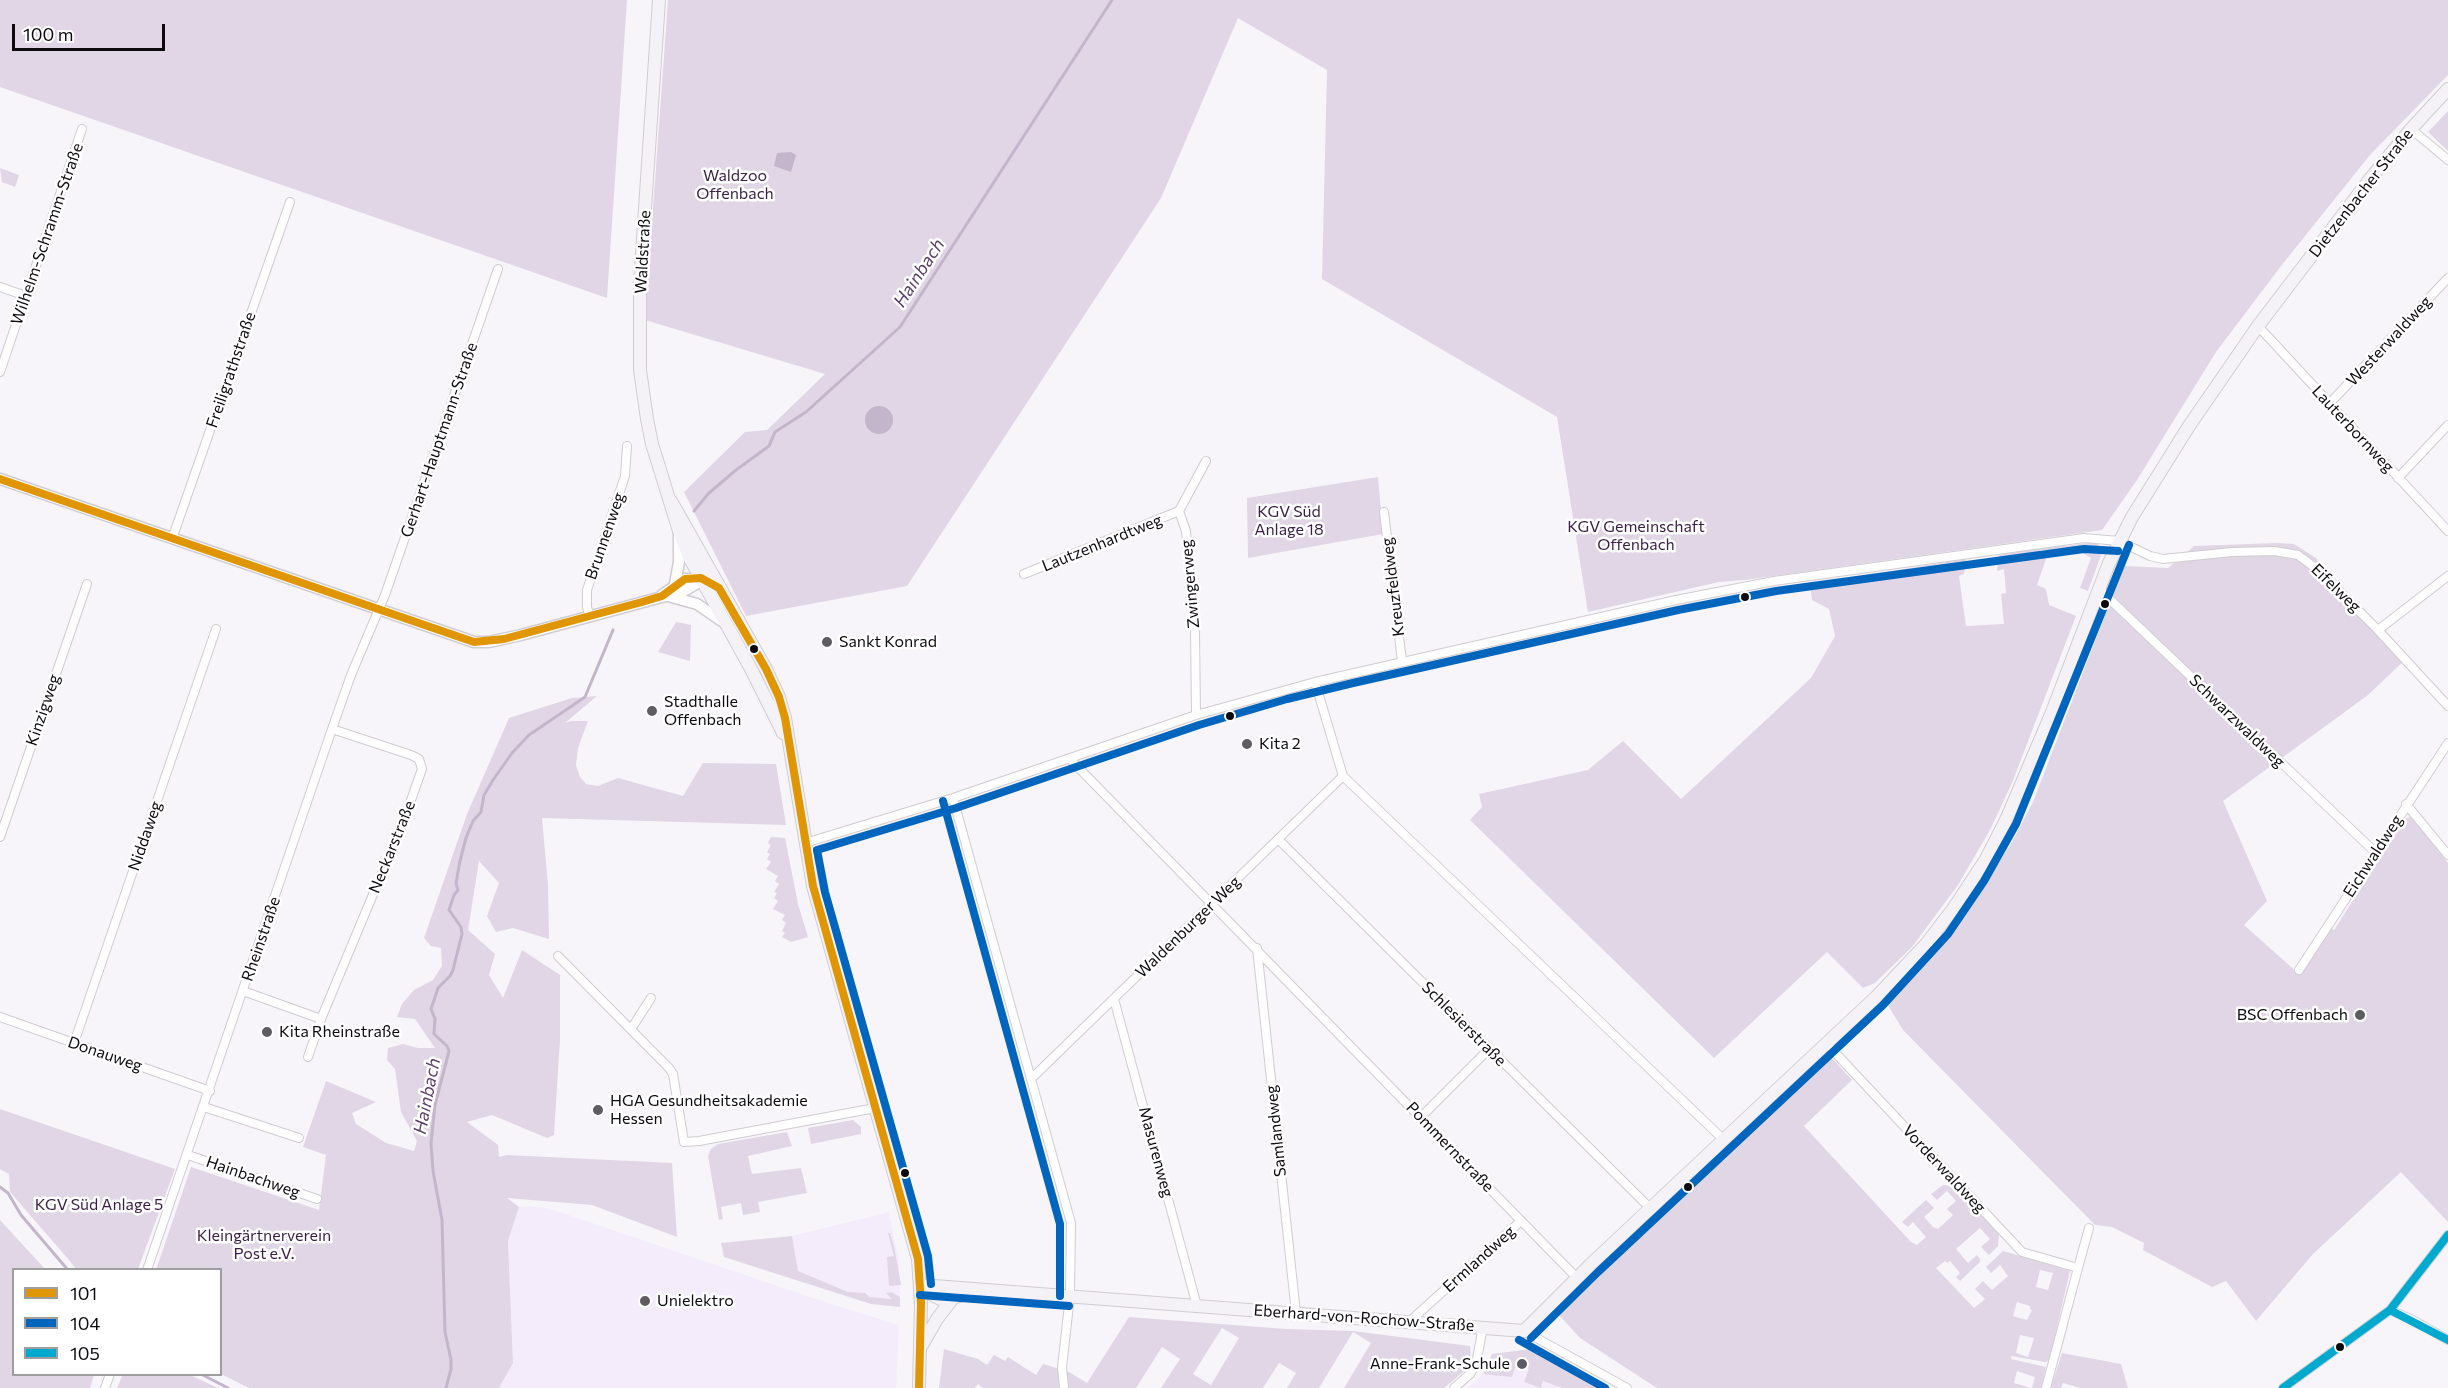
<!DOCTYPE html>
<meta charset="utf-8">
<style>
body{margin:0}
#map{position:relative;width:2448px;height:1388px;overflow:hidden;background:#f8f5fa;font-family:Commissioner,sans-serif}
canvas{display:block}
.legend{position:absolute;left:12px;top:1268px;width:210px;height:108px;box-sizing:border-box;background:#fff;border:2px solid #9e9d9f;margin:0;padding:8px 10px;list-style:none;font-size:18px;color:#0d0a0f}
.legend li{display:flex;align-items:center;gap:12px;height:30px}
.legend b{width:30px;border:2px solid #9e9d9f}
.scale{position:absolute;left:12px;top:24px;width:153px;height:27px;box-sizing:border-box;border:3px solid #0d0a0f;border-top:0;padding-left:8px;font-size:18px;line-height:21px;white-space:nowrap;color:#0d0a0f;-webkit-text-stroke:4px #fff;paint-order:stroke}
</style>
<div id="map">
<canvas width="2448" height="1388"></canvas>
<ul class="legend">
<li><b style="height:8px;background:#e09602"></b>101</li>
<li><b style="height:8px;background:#0065bd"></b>104</li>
<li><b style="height:8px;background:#00a9ce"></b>105</li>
</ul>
<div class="scale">100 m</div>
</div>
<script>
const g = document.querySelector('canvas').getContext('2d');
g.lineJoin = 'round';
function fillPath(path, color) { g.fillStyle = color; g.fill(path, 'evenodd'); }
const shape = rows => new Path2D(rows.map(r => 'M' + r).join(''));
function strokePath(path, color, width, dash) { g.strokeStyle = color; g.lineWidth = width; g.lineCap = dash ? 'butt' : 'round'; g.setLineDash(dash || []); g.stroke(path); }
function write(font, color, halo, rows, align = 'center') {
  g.font = font + ' Commissioner,sans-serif'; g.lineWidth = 5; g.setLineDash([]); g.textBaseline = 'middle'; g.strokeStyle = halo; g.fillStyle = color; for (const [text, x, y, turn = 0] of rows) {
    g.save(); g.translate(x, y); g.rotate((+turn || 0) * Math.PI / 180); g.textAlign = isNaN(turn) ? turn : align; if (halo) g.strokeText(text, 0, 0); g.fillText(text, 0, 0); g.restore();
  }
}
const built = shape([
 [528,1206,548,1208,816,1299,899,1325,896,1388,499,1388,513,1363,508,1241,519,1207],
 [889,1212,899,1263,900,1307,871,1304,799,1281,792,1236],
 [1531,1349,1599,1388,1468,1388,1483,1374,1492,1354]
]);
const green = shape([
 [0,0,627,0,607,298,0,87],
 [668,0,2448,0,2448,75,2370,155,2281,266,2216,352,2137,480,2102,530,1745,580,1719,582,1588,612,1557,417,1322,279,1327,70,1238,18,1161,198,907,586,746,616,684,492,745,432,767,430,825,374,645,320],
 [2448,111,2448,151,2428,132],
 [0,168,19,175,15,187,2,182],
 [1378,477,1383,534,1248,558,1247,498],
 [2096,542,2103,550,2088,591,2080,588,2091,558,2077,550,2040,550,2046,559,2037,585,2046,589,2049,605,2076,616,2012,783,1990,830,1958,885,1912,947,1875,983,1863,988,1827,952,1714,1058,1470,820,1482,807,1479,794,1588,770,1623,741,1681,799,1811,678,1835,636,1829,609,1812,600,1810,584,1966,559,1964,574,1959,576,1966,626,2004,624,2001,594,2006,593,2004,569,1997,571,1999,555,2063,544,2065,546],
 [2277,543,2294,544,2316,558,2408,657,2368,695,2223,801,2267,901,2244,925,2299,974,2329,927,2334,930,2406,818,2411,817,2448,863,2448,1222,2365,1134,2401,1172,2313,1254,2256,1321,2226,1281,2212,1287,2143,1250,2144,1243,2112,1227,2095,1225,1903,1030,1886,1002,1935,952,1985,885,2012,842,2033,802,2124,566,2168,568,2194,546],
 [676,622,691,625,690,661,658,652],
 [597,696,565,723,571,721,588,721,578,748,576,765,580,777,586,784,598,786,618,778,683,796,703,763,776,764,786,825,542,818,548,885,549,939,513,928,496,932,487,916,499,883,479,861,468,930,495,954,489,975,503,998,522,950,560,975,560,1039,554,1135,547,1138,492,1115,467,1122,498,1145,499,1157,507,1155,672,1163,677,1237,592,1205,507,1198,519,1207,508,1241,513,1363,499,1388,249,1388,221,1374,220,1270,156,1270,191,1167,319,1210,326,1155,303,1147,326,1081,376,1102,352,1113,356,1124,386,1143,414,1151,417,1141,401,1112,395,1069,387,1060,388,1048,403,1044,418,1048,435,1048,415,1019,397,1017,402,1004,414,990,433,980,442,966,441,948,431,946,424,938,467,814,509,718,572,698],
 [771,837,785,838,798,904,808,937,791,942,782,937,785,933,782,931,786,923,782,920,785,915,773,909,778,901,774,898,777,893,774,892,779,884,775,881,778,876,766,869,771,862,767,859,770,854,767,852,771,845,768,843],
 [1829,1055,1852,1080,1804,1126,1911,1242,1917,1245,1926,1237,1913,1222,1908,1227,1902,1222,1926,1200,1934,1208,1924,1217,1933,1227,1938,1229,1953,1215,1947,1209,1956,1201,1947,1191,1937,1200,1931,1194,1943,1185,1953,1186,1999,1234,1998,1246,1989,1255,1981,1247,1990,1239,1980,1228,1956,1249,1968,1263,1977,1255,1980,1259,1980,1262,1960,1281,1956,1277,1960,1273,1950,1261,1947,1263,1945,1261,1936,1268,1974,1308,1985,1299,1975,1289,1983,1281,1992,1290,2008,1276,2000,1265,1991,1273,1986,1267,2003,1251,2070,1271,2049,1361,2045,1362,2011,1356,2011,1359,2046,1367,2041,1388,2032,1388,2035,1377,2017,1371,2014,1383,2031,1388,1657,1388,1580,1338,1559,1315],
 [2040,1270,2053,1273,2048,1290,2036,1287],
 [2017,1302,2030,1306,2030,1309,2032,1310,2027,1320,2013,1316],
 [2020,1335,2034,1338,2028,1357,2016,1353],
 [0,1109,175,1169,138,1269,76,1269,69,1260,10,1192,9,1174,0,1169],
 [853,1120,861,1127,861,1134,811,1144,808,1128],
 [787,1132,792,1146,748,1156,752,1174,801,1168,807,1193,758,1202,760,1212,743,1215,741,1203,721,1207,723,1219,719,1220,708,1156,711,1149,718,1144],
 [0,1220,45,1269,14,1270,14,1374,94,1375,90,1388,0,1388],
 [888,1233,890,1233,894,1246,901,1285,889,1286,887,1257,894,1256],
 [792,1236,798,1271,848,1292,865,1293,869,1297,892,1299,886,1293,891,1292,900,1297,900,1307,871,1304,724,1257,721,1243],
 [1129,1317,1286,1329,1353,1331,1470,1346,1471,1359,1468,1368,1444,1388,1344,1388,1371,1343,1353,1332,1319,1388,1287,1388,1296,1373,1279,1363,1263,1388,1161,1388,1180,1359,1162,1347,1136,1388,983,1388,978,1384,975,1388,939,1388,944,1349,978,1359,987,1365,994,1355,1005,1361,1008,1357,1036,1375,1043,1364,1069,1372,1087,1383],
 [1222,1328,1239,1338,1211,1385,1193,1374],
 [1531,1349,1598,1388,1562,1388,1543,1381,1541,1388,1524,1382,1529,1369,1516,1365,1512,1377,1483,1374,1492,1354],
 [2062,1353,2121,1364,2128,1388,2080,1388,2063,1383,2061,1388,2051,1388],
 [123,1374,190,1375,218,1388,117,1388]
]);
const water = shape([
 [791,152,796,155,791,172,774,166,777,153],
 '865 420a14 14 0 1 1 28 0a14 14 0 1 1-28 0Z'
]);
const stream = shape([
 [694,511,709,493,736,470,769,446,775,432,806,412,900,327,1112,0],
 [0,1187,8,1193,21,1215,68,1270],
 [201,1374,228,1388],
 [446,1388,451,1369,451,1360,445,1332,442,1220,433,1171,431,1143,435,1105,449,1051,447,1046,434,1034,435,1019,431,1009,438,988,450,976,453,970,462,934,461,927,449,910,454,895,458,890,456,883,460,861,466,838,473,821,481,812,484,795,493,780,512,753,529,735,585,697,613,630]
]);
const minor = shape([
 [2411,129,2448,160],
 [0,287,26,296],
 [2258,326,2448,531],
 [0,372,82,129],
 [2329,404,2448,278],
 [2398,478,2448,425],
 [1384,512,1402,661],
 [172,539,290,202],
 [1024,574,1179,511],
 [2099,589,2376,853],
 [590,617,587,607,587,590,625,476,627,446],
 [2378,630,2448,576],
 [1315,682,1343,776,1724,1140],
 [1196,715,1195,631,1186,531,1179,511,1206,461],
 [1070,759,1577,1278],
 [953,798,1071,1223,1070,1296,1062,1367,1064,1388],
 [2406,804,2448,855],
 [0,837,87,584],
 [1278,839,1650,1208],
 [805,843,953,798,1196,715,1315,682,1676,600,1774,581,2084,538,2119,541,2150,556,2163,559,2232,552,2274,551,2298,555,2318,570,2378,630,2448,706],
 [1257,948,1296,1313],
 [558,956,669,1068,673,1074,684,1142,699,1141,875,1108],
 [2299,970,2448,743],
 [243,991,321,1019,404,820,422,769,419,759,411,755,332,729],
 [1114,999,1197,1306],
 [0,1017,210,1091],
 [631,1029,651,998],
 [74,1043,216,629],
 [1827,1044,2022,1252,2078,1268,2046,1388],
 [308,1057,321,1019],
 [1032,1078,1343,776],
 [204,1107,299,1138],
 [1421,1117,1489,1049],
 [188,1155,317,1199],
 [2078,1268,2089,1228],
 [147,1270,332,729,351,675,385,595,498,269],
 [2390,1310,2413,1320,2448,1340],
 [1410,1321,1521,1221],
 [1524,1331,1627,1388],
 [105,1388,110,1374],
 [1454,1388,1470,1374,1476,1364,1483,1327],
 [2283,1388,2390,1310,2448,1235]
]);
const tertiary = shape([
 [0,479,474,642,489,642,521,635,684,591,696,584,704,572],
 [675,584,679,562,679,535],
 [662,595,685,579,703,579],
 [668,596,697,604,726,624]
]);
const secondary = shape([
 [659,0,640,283,640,370,647,419,652,444,679,531,688,555,750,667,783,733],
 [671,501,766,669,779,697,785,718,813,886,918,1259,921,1303,919,1388],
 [921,1285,1524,1331,1591,1264,1876,997,1927,943,1953,909,1986,859,2006,820,2052,712,2109,563,2132,517,2189,426,2258,326,2370,179,2411,129,2448,89],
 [921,1285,931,1294,940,1299,953,1298,974,1291],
 [922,1345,937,1319,953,1298]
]);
const bus1 = shape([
 [0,479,474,642,504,639,642,602,662,596,685,579,701,578,719,588,766,669,779,697,785,718,813,886,918,1259,921,1303,919,1388]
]);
const bus2 = shape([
 [943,801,1060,1224,1060,1296],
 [931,1284,928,1256,825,892,817,850,956,808,1199,725,1287,699,1353,683,1678,610,1776,591,2084,549,2118,551],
 [920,1295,1069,1306],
 [1531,1338,1598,1272,1883,1005,1948,934,1984,881,2016,824,2129,545],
 [1519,1340,1605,1388]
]);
const bus3 = shape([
 [2390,1310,2448,1340],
 [2283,1388,2390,1310,2448,1235]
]);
const markers = [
 [1745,597,5,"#0d0a0f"],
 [2105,604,5,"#0d0a0f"],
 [827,642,6,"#5f5c61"],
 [754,649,5,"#0d0a0f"],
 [652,711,6,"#5f5c61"],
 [1230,716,5,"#0d0a0f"],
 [1247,744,6,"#5f5c61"],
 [2360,1015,6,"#5f5c61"],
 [267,1032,6,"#5f5c61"],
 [598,1110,6,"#5f5c61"],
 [905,1173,5,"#0d0a0f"],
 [1688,1187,5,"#0d0a0f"],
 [645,1301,6,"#5f5c61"],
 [2340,1347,5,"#0d0a0f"],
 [1522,1364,6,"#5f5c61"]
];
const parkNames = [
 ["Waldzoo",735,176],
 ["Offenbach",735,194],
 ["KGV Süd",1289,512],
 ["Anlage 18",1289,530],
 ["KGV Gemeinschaft",1636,527],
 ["Offenbach",1636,545],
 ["KGV Süd Anlage 5",99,1205],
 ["Kleingärtnerverein",264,1236],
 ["Post e.V.",264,1254]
];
const streetNames = [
 ["Dietzenbacher Straße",2361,193,-52],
 ["Wilhelm-Schramm-Straße",47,234,-71],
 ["Waldstraße",643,252,-87],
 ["Westerwaldweg",2389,341,-47],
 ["Freiligrathstraße",231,370,-71],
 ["Lauterbornweg",2353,429,47],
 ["Gerhart-Hauptmann-Straße",439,440,-71],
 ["Brunnenweg",605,536,-71],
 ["Lautzenhardtweg",1102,543,-22],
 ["Zwingerweg",1190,584,-95],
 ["Kreuzfeldweg",1393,587,-97],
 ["Eifelweg",2336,588,44],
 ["Kinzigweg",43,710,-71],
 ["Schwarzwaldweg",2237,721,44],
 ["Niddaweg",145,836,-71],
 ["Neckarstraße",392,847,-68],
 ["Eichwaldweg",2373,856,-57],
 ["Waldenburger Weg",1188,927,-44],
 ["Rheinstraße",261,939,-71],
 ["Schlesierstraße",1464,1024,45],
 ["Donauweg",105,1054,19],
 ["Samlandweg",1276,1131,-96],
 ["Pommernstraße",1450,1147,46],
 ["Masurenweg",1156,1152,75],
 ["Vorderwaldweg",1944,1169,47],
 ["Hainbachweg",253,1177,19],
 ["Ermlandweg",1479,1259,-42],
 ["Eberhard-von-Rochow-Straße",1364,1318,4]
];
const poiNames = [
 ["Sankt Konrad",839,642],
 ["Stadthalle",664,702],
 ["Offenbach",664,720],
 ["Kita 2",1259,744],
 ["BSC Offenbach",2348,1015,"right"],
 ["Kita Rheinstraße",279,1032],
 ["HGA Gesundheitsakademie",610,1101],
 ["Hessen",610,1119],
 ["Unielektro",657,1301],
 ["Anne-Frank-Schule",1510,1364,"right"]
];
const waterNames = [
 ["Hainbach",919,273,-57],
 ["Hainbach",427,1096,-79]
];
fillPath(built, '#f5ecfb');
fillPath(green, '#e0d6e6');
fillPath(water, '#c3b6ca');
strokePath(stream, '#c3b6ca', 3);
strokePath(minor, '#d0ccd2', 10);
strokePath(tertiary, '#d0ccd2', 13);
strokePath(secondary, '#d0ccd2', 14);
strokePath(minor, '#fefefe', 8);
strokePath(tertiary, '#fefefe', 10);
strokePath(secondary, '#f5f2f7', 12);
strokePath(bus1, '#e09602', 8);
strokePath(bus2, '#0065bd', 8);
strokePath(bus3, '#00a9ce', 8);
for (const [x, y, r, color] of markers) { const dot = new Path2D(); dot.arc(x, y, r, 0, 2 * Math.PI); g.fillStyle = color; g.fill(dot); strokePath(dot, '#fff', 2); }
write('16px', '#391f45', '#fff', parkNames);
write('16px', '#0d0a0f', '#fff', streetNames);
write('16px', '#0d0a0f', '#fff', poiNames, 'left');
write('italic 18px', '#5c416a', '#fff', waterNames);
</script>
